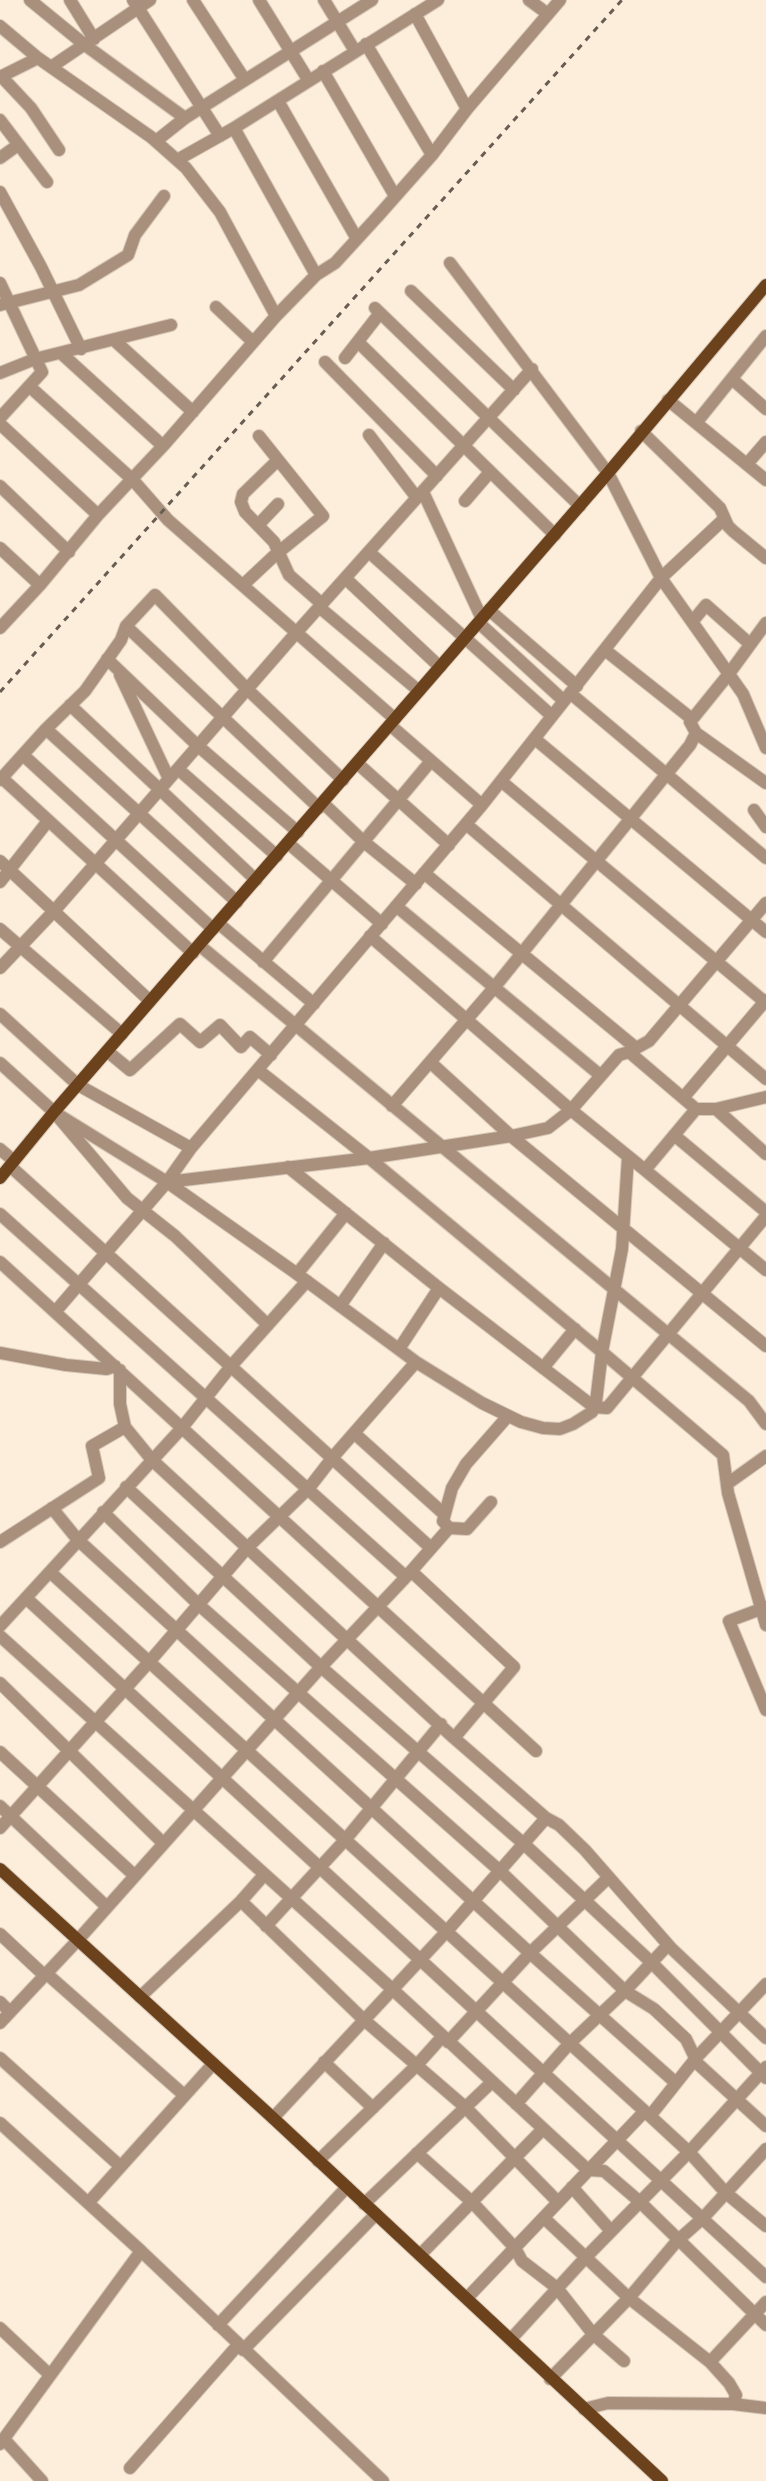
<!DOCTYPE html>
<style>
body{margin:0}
canvas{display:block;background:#fdeddb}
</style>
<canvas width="766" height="2481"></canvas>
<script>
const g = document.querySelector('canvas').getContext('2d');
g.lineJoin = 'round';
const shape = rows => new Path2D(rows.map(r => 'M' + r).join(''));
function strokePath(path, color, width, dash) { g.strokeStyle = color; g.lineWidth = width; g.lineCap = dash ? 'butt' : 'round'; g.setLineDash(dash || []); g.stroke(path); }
const minor = shape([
 [30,0,85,45,185,118],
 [70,0,94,39],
 [133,0,220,136],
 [193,0,245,80],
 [259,0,309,81],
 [324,0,355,51],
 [529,0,548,14],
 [415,14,467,109],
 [0,26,38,58,151,137,186,168,220,212,276,316],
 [366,44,432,155],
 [51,67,150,0],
 [323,71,395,196],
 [1,76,31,108,59,150],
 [0,77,38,58],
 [278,101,357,239],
 [0,120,47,182],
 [234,128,316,275],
 [156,141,185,118,372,0],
 [0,158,18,145],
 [177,160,234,128,438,0],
 [0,192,41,267,81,349],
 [450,263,608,473,661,578,743,694,766,748],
 [0,283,42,372,0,418],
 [411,291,514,390],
 [0,305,79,285,128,255,135,235,164,196],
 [216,307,253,342],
 [375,308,580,506],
 [114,340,193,412],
 [359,343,555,535],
 [62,354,163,446],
 [345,358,380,313],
 [325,362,437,476],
 [0,373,35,359,171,325],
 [732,379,766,409],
 [29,386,133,480,168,520,395,719],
 [668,400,766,480],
 [696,423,766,336],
 [0,424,98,515],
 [641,431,720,508,728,526,733,531,766,558],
 [369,435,417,498],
 [278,460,243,494,241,502,245,512,274,542,289,575,322,604],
 [747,464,766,442],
 [0,486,69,552],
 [423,492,482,619],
 [465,501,490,472],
 [258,525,278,504],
 [0,548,40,585],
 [369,552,552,716],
 [345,578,440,667],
 [243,585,275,555,323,516,259,436],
 [319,607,419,691],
 [489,610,577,686],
 [692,622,706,605,750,644],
 [479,623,564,701],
 [126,626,319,808],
 [0,628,40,585,98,515,163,446,276,316,316,275,335,263,379,215,432,155,467,109,560,0],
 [605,650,692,719],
 [107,659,198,746,298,832],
 [120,675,169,779],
 [570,693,766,858],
 [70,705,256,880],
 [390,725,482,805],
 [46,729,237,902],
 [696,733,766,783],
 [535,739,766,932],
 [23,755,213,929],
 [357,763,449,845],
 [178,769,277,856],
 [2,778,193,953],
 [0,780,46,729,85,691,121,640,126,626,155,595,247,689,343,780],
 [501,781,766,1003],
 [323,803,364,842,416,884],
 [754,810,766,827],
 [466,824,766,1079],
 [288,843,382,924],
 [0,861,150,1001],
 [424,873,636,1048],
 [0,882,48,821],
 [396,906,600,1075],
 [218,923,314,1004],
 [0,929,122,1034],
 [199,945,749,1401,766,1424],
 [263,962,431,761],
 [0,968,55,910,296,633,532,369],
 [0,1014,78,1085,191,1148],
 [107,1051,130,1070,180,1024,200,1042,220,1025,241,1047,250,1037,271,1055],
 [629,1052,649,1041,766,903],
 [430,1062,511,1136,766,1346],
 [0,1063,54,1112,127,1198,175,1236,268,1325],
 [258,1070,369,1158,602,1352,723,1455,728,1493,766,1625],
 [683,1098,766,1000],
 [392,1106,493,989,690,745,696,733,690,722,728,675,766,623],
 [696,1109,645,1170,571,1110,619,1055,629,1052,696,1109,716,1109,766,1097],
 [716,1109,766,1154],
 [54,1112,167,1182,293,1271,416,1362,482,1403,521,1422,543,1428,560,1429,573,1424,592,1412,596,1402,602,1352,622,1249,628,1157],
 [674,1135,766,1212],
 [0,1149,14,1161],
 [10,1166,431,1548],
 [288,1167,439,1288,594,1407,607,1408,766,1216],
 [645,1170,766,1270],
 [167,1182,369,1158,511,1136,548,1128,571,1110,370,936],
 [0,1214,406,1577],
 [0,1262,536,1751],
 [297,1274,346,1213],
 [340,1306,384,1243],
 [55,1312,167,1182,191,1148,482,805,661,578,724,519],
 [399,1349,439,1288],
 [0,1353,66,1365,107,1369,115,1366],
 [543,1368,575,1329],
 [120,1370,120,1404,125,1427,152,1460,454,1738,546,1818,447,1931,273,2118],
 [354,1433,444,1514],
 [727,1484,766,1456],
 [126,1487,321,1667,524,1844,651,1962,766,2078],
 [52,1508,78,1540,530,1953,676,2083],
 [103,1512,199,1605,500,1871,625,1991,569,2044,516,2104],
 [449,1528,467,1529,491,1502],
 [0,1542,99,1478,92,1446,125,1427],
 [411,1571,514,1667,454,1738],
 [50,1572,650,2116,689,2152,726,2193,766,2226],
 [26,1598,766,2277],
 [766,1607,729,1621,766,1710],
 [0,1626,181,1429,232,1365,307,1281],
 [0,1636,391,1988,588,2170,604,2171,639,2201,766,2325],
 [0,1683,163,1843],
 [0,1752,134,1875],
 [0,1806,107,1907],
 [546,1818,559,1825,585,1850,671,1948,766,2038],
 [0,1828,150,1661,247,1548,309,1488,333,1457,416,1362],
 [241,1901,363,2019,465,2107,558,2202],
 [266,1926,345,1840,441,1724],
 [0,1934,45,1976],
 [668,1945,625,1991,654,2009,686,2039,698,2064,766,2126],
 [47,1974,184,2095],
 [140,1997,241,1901,264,1875],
 [0,2002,10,2012],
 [0,2023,77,1941,321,1667,406,1577,449,1528,443,1521,452,1488,466,1464,508,1416],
 [448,2042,530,1953,608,1878],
 [0,2058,120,2166],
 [324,2062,373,2108],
 [650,2116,696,2058,766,1984],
 [0,2123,141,2251,383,2481],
 [417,2153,472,2202,515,2248,522,2261,557,2288,593,2334,624,2361],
 [318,2161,416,2066,442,2037],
 [572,2187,611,2231],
 [88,2203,213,2064],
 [364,2204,492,2082],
 [544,2218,629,2298,710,2362],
 [420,2255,543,2129],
 [467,2298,644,2112],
 [218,2325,347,2187],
 [0,2328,50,2375],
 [511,2339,586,2257,689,2152,766,2067],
 [243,2350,376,2214],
 [550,2379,629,2298,677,2241,703,2218,766,2149],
 [733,2404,766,2408],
 [584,2409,608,2403,733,2404,736,2395,729,2383,710,2362,766,2302],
 [4,2439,42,2481],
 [0,2444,141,2251],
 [130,2468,238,2345]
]);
const major = shape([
 [0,1178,54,1112,608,473,766,285],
 [0,1869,273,2118,662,2481]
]);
const rail = shape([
 [0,692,622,0]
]);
strokePath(minor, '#d7c8b8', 14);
strokePath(major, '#d7c8b8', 14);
strokePath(minor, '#a9907d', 12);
strokePath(major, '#6c421d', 12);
strokePath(rail, '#675d52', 3, [6, 6]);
</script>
